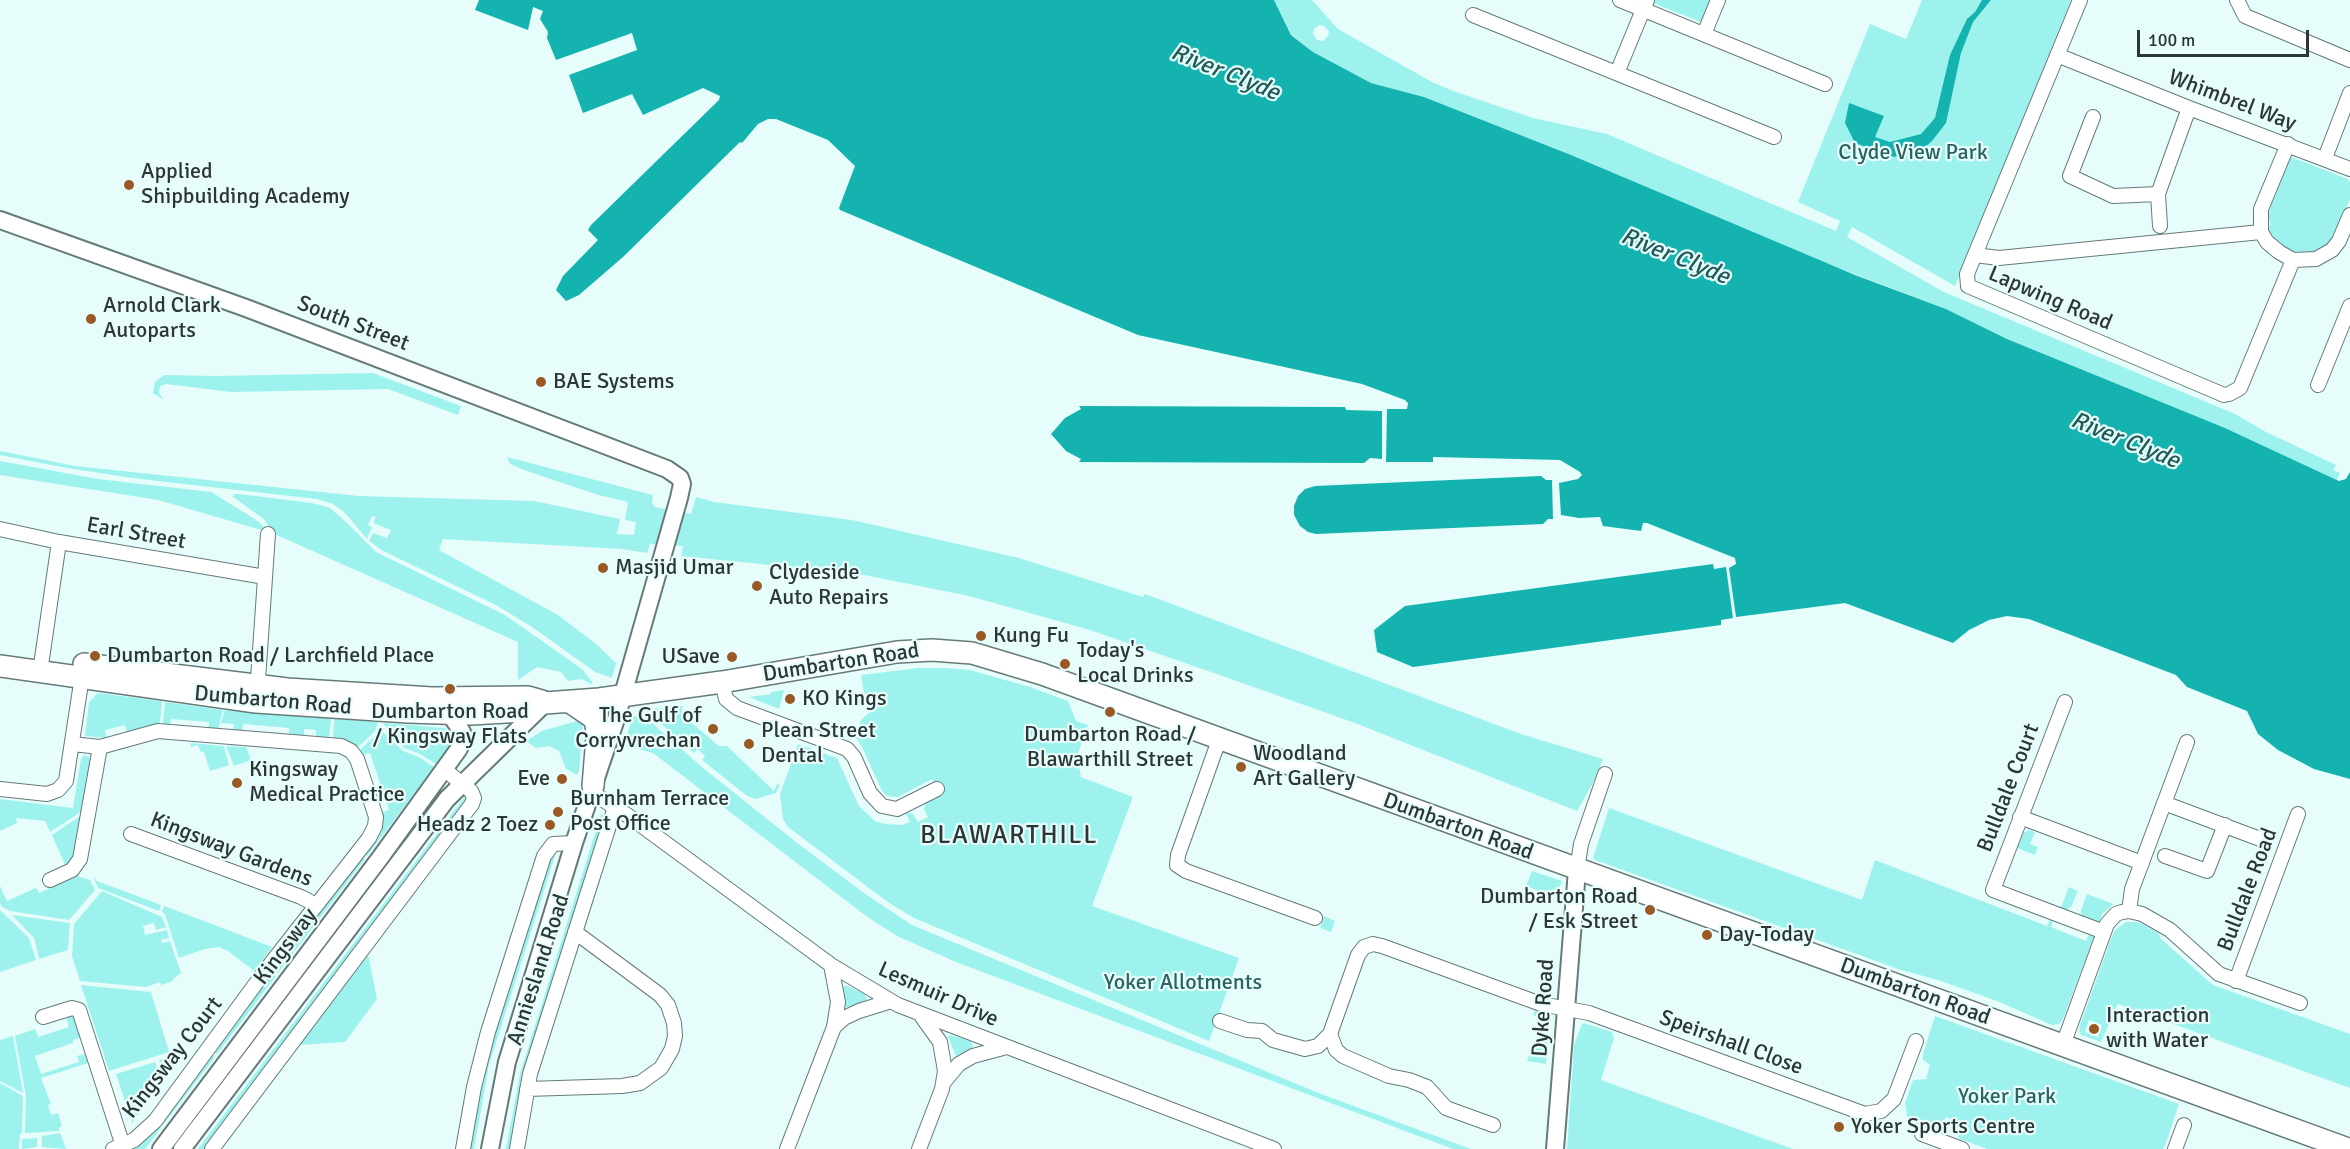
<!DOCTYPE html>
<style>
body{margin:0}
#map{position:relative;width:2350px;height:1149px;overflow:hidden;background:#e6fdfb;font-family:Signika,sans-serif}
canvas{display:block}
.scale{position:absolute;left:2137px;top:30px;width:172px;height:27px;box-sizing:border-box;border:3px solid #2d3635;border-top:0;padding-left:8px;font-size:18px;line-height:21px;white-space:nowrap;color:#2d3635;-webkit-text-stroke:4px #e6fdfb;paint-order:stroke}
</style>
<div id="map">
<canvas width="2350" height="1149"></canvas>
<div class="scale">100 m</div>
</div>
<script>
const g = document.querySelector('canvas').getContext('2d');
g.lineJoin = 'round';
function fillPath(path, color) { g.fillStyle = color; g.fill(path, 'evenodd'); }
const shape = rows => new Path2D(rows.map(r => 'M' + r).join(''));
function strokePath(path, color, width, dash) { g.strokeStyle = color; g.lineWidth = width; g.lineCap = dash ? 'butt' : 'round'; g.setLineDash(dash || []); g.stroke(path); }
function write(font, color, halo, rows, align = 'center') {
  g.font = font + ' Signika,sans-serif'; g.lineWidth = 4.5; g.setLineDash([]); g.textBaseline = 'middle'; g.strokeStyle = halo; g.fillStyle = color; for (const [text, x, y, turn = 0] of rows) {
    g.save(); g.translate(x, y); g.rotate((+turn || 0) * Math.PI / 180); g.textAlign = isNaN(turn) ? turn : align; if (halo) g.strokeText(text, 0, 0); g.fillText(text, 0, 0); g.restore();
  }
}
const green = shape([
 [1274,0,1312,0,1338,29,1432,82,1453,91,1533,118,1607,134,1836,231,1840,221,1798,202,1870,24,1906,39,1922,0,2071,0,1955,286,1852,227,1847,237,1944,292,2235,414,2266,432,2336,465,2333,470,2340,473,2337,480,2225,428,2007,339,1946,309,1823,262,1571,155,1424,97,1371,83,1313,52,1291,34],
 [1319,25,1324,26,1329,31,1328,36,1323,41,1317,40,1313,34,1314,29],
 [1655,0,1710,0,1701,22,1653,3],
 [2291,157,2348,179,2350,182,2350,199,2337,232,2328,246,2308,254,2293,253,2276,242,2268,228,2271,224,2268,216,2271,205],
 [373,373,461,406,458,415,388,389,231,392,166,384,160,386,159,393,164,400,153,393,155,382,164,375,215,376],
 [0,451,75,466,359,496,534,501,620,519,617,534,634,535,636,522,625,520,628,502,598,495,524,470,510,464,507,457,653,495,652,503,655,507,691,514,696,497,714,502,852,520,1019,558,1143,597,1145,594,1521,734,1603,759,1594,781,1577,811,1355,723,1211,672,1090,630,969,596,859,574,681,556,683,546,650,544,647,553,621,549,443,539,439,550,558,615,596,644,616,663,612,678,595,672,532,627,496,605,383,551,369,541,373,533,387,538,391,530,373,523,376,517,372,516,368,525,372,527,367,539,345,513,333,504,317,499,132,478,67,468,0,455],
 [0,461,98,479,211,492,255,519,262,525,265,531,158,500,0,475],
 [239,494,312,503,330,508,344,520,376,552,505,615,582,669,593,683,591,684,582,679,568,681,561,672,537,667,518,680,518,642,272,533,265,520,233,497,234,494],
 [918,668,945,668,970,670,1030,687,1068,701,1076,721,1088,725,1077,756,1081,777,1133,797,1092,906,1239,958,1209,1041,914,918,889,903,788,827,783,819,780,794,798,744,837,758,859,806,875,821,885,824,902,825,910,822,906,814,908,813,913,814,918,822,928,817,924,809,926,803,940,795,932,779,898,797,887,796,882,791,861,745,855,737,861,720,872,710,864,693,861,675],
 [783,690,784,691,779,709,749,697,771,694,771,692],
 [98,693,162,701,160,723,127,734,125,725,105,730,107,738,85,736,89,702],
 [165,702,223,710,218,731,208,731,209,722,171,719,170,727,167,727,163,724],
 [683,706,681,714,719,746,727,746,774,791,777,784,780,785,776,793,755,799,747,796,702,760,705,756,698,749,694,753,671,733,655,718,651,709],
 [225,710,331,719,329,739,316,738,316,730,304,729,304,737,289,736,289,728,243,724,242,733,233,732,234,724,221,723],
 [633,715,650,725,652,723,702,767,796,842,864,893,912,925,1321,1094,1471,1149,1453,1149,956,962,897,936,866,916,653,753,624,745],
 [334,719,378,722,375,731,356,749,333,739],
 [580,720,583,723,579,771,577,775,566,769,559,751,549,746,536,748,526,741,542,731],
 [383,723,445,728,451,733,452,743,436,764,420,754,404,748],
 [383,732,403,751,419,757,434,767,367,856,364,853,380,813,389,810,370,753,362,755,359,751,369,741,375,744,370,740],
 [191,743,224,746,229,765,210,771,204,752,201,752,198,745,190,747],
 [226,746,246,747,251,760,234,766],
 [84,755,89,757,90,761,81,812,50,832,45,821,16,818,17,823,0,831,0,799,73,808,81,759],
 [466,795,467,803,205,1149,198,1149],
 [1609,808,1862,900,1875,860,2047,926,2051,917,2054,918,2051,927,2086,941,2090,932,2095,934,2063,1019,2059,1024,2052,1025,1997,1001,1938,980,1901,970,1595,860,1593,858],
 [83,814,75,860,67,869,52,835],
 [601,814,607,816,512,1149,506,1149,520,1074],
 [2029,830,2035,832,2030,844,2038,847,2035,855,2017,848,2023,833],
 [553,854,555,856,489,1065,474,1149,469,1149,484,1064,550,855],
 [361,856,365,859,278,973,272,968],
 [1532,871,1562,881,1556,897,1526,886],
 [77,876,90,880,95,890,69,920,10,911,2,907,0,903,0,886,7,901,36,888,39,893],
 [93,877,97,881,161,905,159,911,98,888],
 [2069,887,2078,891,2071,907,2065,911,2060,910],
 [102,891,162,917,166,927,156,930,154,923,143,926,145,935,167,930,169,938,161,940,162,943,170,941,181,973,173,979,173,981,161,985,160,982,146,987,80,981,72,956,74,924],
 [2087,894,2114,904,2103,913,2098,924,2081,915,2081,910],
 [164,906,167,907,272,947,254,971,228,951,219,947,205,949,179,958,165,914,162,912],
 [0,910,29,938,36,960,0,972],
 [12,915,70,923,68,950,39,959,34,938],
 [1324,916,1335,921,1331,932,1320,928],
 [2126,922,2138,922,2158,933,2160,938,2213,985,2350,1034,2350,1088,2118,1004,2101,1042,2081,1035,2079,1030,2080,1025,2111,939,2115,930],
 [2089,1020,2102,1025,2098,1037,2085,1032],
 [368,954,377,999,345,1042,299,1045],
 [273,974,276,976,217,1054,215,1053,218,1049,216,1047,266,977,269,979],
 [81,985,151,992,169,1052,109,1071],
 [845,985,865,994,867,1000,846,1008,843,988],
 [1535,1010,1546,1015,1549,1020,1546,1064,1527,1061,1541,1024,1541,1018,1533,1015],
 [74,1014,83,1037,73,1040,73,1043,35,1056,41,1074,79,1062,77,1056,88,1053,97,1083,96,1084,88,1063,41,1078,51,1104,48,1105,51,1115,58,1113,62,1126,59,1128,59,1131,25,1133,26,1096,15,1036,35,1029,38,1037,69,1027,66,1017],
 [1935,1016,2179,1104,2165,1146,2163,1149,1987,1149,1958,1138,1961,1123,1946,1117,1941,1128,1937,1130,1914,1123,1907,1116,1905,1103,1913,1080,1926,1079,1930,1065,1923,1060,1923,1054],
 [1584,1023,1612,1032,1614,1038,1601,1080,1793,1149,1567,1149,1574,1045,1582,1024],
 [950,1035,971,1041,973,1047,956,1056,948,1037],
 [13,1036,23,1093,0,1081,0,1040],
 [182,1053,164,1077,159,1060],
 [210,1054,215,1057,163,1125,160,1122],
 [155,1062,162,1081,132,1123,116,1074],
 [0,1083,23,1096,22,1133,20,1134,19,1149,0,1149],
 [159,1127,161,1128,145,1149,131,1149],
 [60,1133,66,1149,42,1147,42,1136],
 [37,1138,37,1147,22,1149,22,1139]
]);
const water = shape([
 [479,0,1274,0,1291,35,1313,52,1371,83,1424,97,1571,155,1855,275,1946,309,2007,339,2225,428,2339,481,2346,479,2350,472,2350,779,2314,769,2278,750,2258,734,2247,711,2187,687,2176,675,2029,619,2007,616,1989,620,1969,630,1953,643,1845,603,1736,617,1729,568,1736,564,1735,558,1647,523,1643,523,1641,531,1603,526,1600,517,1579,518,1561,515,1559,483,1578,479,1582,475,1580,472,1560,460,1433,457,1433,462,1386,462,1387,409,1407,409,1408,403,1405,400,1362,384,1138,335,840,210,839,208,855,166,828,140,776,119,768,119,758,124,742,143,740,142,623,257,579,295,566,301,556,290,563,276,598,240,588,230,591,225,719,100,720,96,703,88,643,115,632,94,583,113,569,75,637,50,632,33,556,60,547,38,548,32,540,19,543,11,533,7,528,30,475,10],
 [1982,0,1991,0,1973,22,1961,53,1946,123,1932,141,1925,147,1894,157,1855,143,1845,123,1849,103,1884,116,1875,137,1890,142,1921,134,1935,118,1950,55,1967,19,1975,12],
 [1079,406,1345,407,1346,410,1382,411,1382,459,1370,458,1364,463,1079,462,1081,459,1066,451,1051,434,1065,418,1081,409],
 [1541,476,1546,480,1552,480,1553,519,1548,519,1543,524,1316,534,1308,532,1300,526,1294,515,1294,506,1298,496,1305,489,1315,486],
 [1713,564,1714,569,1726,567,1733,618,1721,620,1721,625,1413,667,1377,652,1374,630,1405,606]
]);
const minor = shape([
 [1620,0,1825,84],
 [2080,0,1967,274,1968,286,2224,395,2229,394,2240,388,2293,260],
 [2237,0,2245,16,2350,60],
 [1473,15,1774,137],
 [1704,34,1718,0],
 [2057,55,2189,108,2350,169],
 [1617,73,1647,0],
 [2093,117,2070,176,2113,196,2158,194,2189,108],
 [2288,144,2261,209,2261,232,2267,242,2279,252,2293,260,2316,259,2332,250,2339,241,2350,215],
 [2325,158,2350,93],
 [2158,194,2160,226],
 [1975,255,1999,258,2261,232],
 [2318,385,2350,306],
 [0,529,59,542,265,577],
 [40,672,59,542],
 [722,682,726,699,737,708,847,749,854,757,870,793,882,806,897,809,937,789],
 [257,694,268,534],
 [2065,702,1993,890,2104,932],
 [1219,740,1178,855,1177,865,1186,871,1315,918],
 [72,744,100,747,158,731,341,746,351,751,357,759,376,817,375,826,369,838,268,967,155,1121,134,1140,113,1149],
 [0,789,47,794,58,790,66,781,83,670],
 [591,792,630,817,831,965,898,1005,1274,1149],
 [2164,803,2260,839],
 [2020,817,2142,863],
 [131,834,301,897,316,905],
 [2165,856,2207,871,2225,825],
 [1577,870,1581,844,1605,774],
 [50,880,72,870,80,859,100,747],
 [2129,911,2132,889,2187,742],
 [831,965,838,1002,834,1027],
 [2236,981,2298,814],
 [43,1017,72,1008,79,1010,123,1146],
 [1220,1021,1247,1030,1262,1031,1273,1040,1305,1049,1318,1046,1330,1034],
 [2063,1045,2107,924,2116,914,2122,912,2129,911,2142,914,2170,930,2219,974,2300,1003],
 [944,1082,959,1064,973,1056,1003,1048],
 [527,1089,622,1086,640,1083,661,1068,672,1049,675,1036,674,1023,668,1005,660,995,575,932],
 [1493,1125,1446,1108,1427,1087,1409,1080,1389,1076,1343,1056,1336,1050,1330,1034,1358,955,1364,947,1373,944,1382,946,1541,1004,1589,1013,1865,1114,1881,1111,1894,1099,1916,1041],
 [1922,1134,1962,1149],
 [212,1149,472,804,474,798,471,791,445,770],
 [463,1149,474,1087,488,1032,544,856,553,844,574,843],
 [517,1149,530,1074,615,807],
 [787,1149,834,1027,844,1018,859,1011,891,1001],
 [919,1149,942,1089,945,1071,940,1042,922,1017],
 [2175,1149,2184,1125]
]);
const tertiary = shape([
 [0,220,246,308,667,469,680,478,682,484,679,498,616,719,574,843,507,1062,490,1149],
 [161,1149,380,858,458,750,463,741,462,732,450,714],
 [182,1149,447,799,542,706],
 [1555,1149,1577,870]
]);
const primary = shape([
 [84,664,287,689,432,698,528,697,542,701],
 [0,666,256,702,408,712,471,714,524,711,545,703,599,699,722,682,897,652,932,650,972,653,1042,674,2348,1149],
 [570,702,592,717,596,723,597,737,593,786]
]);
const markers = [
 [129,185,6,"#9a5924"],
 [91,319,6,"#9a5924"],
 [541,382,6,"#9a5924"],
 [603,568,6,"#9a5924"],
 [757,586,6,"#9a5924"],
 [981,636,6,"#9a5924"],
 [95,656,6,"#9a5924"],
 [732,657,6,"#9a5924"],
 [1065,664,6,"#9a5924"],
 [450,689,6,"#9a5924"],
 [790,699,6,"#9a5924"],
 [1110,712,6,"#9a5924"],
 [713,729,6,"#9a5924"],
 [749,744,6,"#9a5924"],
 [1241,767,6,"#9a5924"],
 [562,779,6,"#9a5924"],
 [237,783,6,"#9a5924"],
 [558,812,6,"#9a5924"],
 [550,825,6,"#9a5924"],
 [1650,910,6,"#9a5924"],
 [1707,935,6,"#9a5924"],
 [2094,1029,6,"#9a5924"],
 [1839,1127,6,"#9a5924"]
];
const streetNames = [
 ["Whimbrel Way",2232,101,21],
 ["Lapwing Road",2050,299,23],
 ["South Street",353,324,21],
 ["Earl Street",136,534,10],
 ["Dumbarton Road",841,663,-9],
 ["Dumbarton Road",273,701,5],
 ["Bulldale Court",2009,788,-69],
 ["Dumbarton Road",1458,827,20],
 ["Kingsway Gardens",231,850,21],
 ["Bulldale Road",2248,890,-69],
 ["Kingsway",286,947,-53],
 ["Anniesland Road",539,970,-72],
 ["Dumbarton Road",1915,992,20],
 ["Lesmuir Drive",938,995,24],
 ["Dyke Road",1544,1008,-86],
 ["Speirshall Close",1731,1043,20],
 ["Kingsway Court",173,1058,-52]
];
const parkNames = [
 ["Clyde View Park",1913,153],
 ["Yoker Allotments",1183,983],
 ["Yoker Park",2007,1097]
];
const poiNames = [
 ["Applied",141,172],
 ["Shipbuilding Academy",141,197],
 ["Arnold Clark",103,306],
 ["Autoparts",103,331],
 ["BAE Systems",553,382],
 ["Masjid Umar",615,568],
 ["Clydeside",769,573],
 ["Auto Repairs",769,598],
 ["Kung Fu",993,636],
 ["Today's",1077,651],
 ["Local Drinks",1077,676],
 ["Dumbarton Road / Larchfield Place",107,656],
 ["USave",720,657,"right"],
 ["KO Kings",802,699],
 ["Dumbarton Road",450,712,"center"],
 ["/ Kingsway Flats",450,737,"center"],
 ["The Gulf of",701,716,"right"],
 ["Corryvrechan",701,741,"right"],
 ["Plean Street",761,731],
 ["Dental",761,756],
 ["Dumbarton Road /",1110,735,"center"],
 ["Blawarthill Street",1110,760,"center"],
 ["Woodland",1253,754],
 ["Art Gallery",1253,779],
 ["Kingsway",249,770],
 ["Medical Practice",249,795],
 ["Eve",550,779,"right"],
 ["Burnham Terrace",570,799],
 ["Post Office",570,824],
 ["Headz 2 Toez",538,825,"right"],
 ["Dumbarton Road",1638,897,"right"],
 ["/ Esk Street",1638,922,"right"],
 ["Day-Today",1719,935],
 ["Interaction",2106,1016],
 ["with Water",2106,1041],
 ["Yoker Sports Centre",1851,1127]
];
const waterNames = [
 ["River Clyde",1225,73,22],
 ["River Clyde",1675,257,22],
 ["River Clyde",2125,441,22]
];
const quarterNames = [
 ["BLAWARTHILL",1009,836]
];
fillPath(green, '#9ef2ee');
fillPath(water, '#15b3af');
strokePath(minor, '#657a79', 16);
strokePath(tertiary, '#657a79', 20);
strokePath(primary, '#657a79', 24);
strokePath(minor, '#fff', 14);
strokePath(tertiary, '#fff', 16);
strokePath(primary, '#fff', 21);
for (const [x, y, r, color] of markers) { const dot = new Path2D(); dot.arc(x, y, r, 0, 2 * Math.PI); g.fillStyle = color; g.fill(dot); strokePath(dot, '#e6fdfb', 2); }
write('22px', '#2d3635', '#e6fdfb', streetNames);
write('22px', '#2b6360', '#e6fdfb', parkNames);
write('22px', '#2d3635', '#e6fdfb', poiNames, 'left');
write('italic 24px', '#215a58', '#e6fdfb', waterNames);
g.letterSpacing = '1.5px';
write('26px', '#2d3635', '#e6fdfb', quarterNames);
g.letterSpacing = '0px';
</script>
